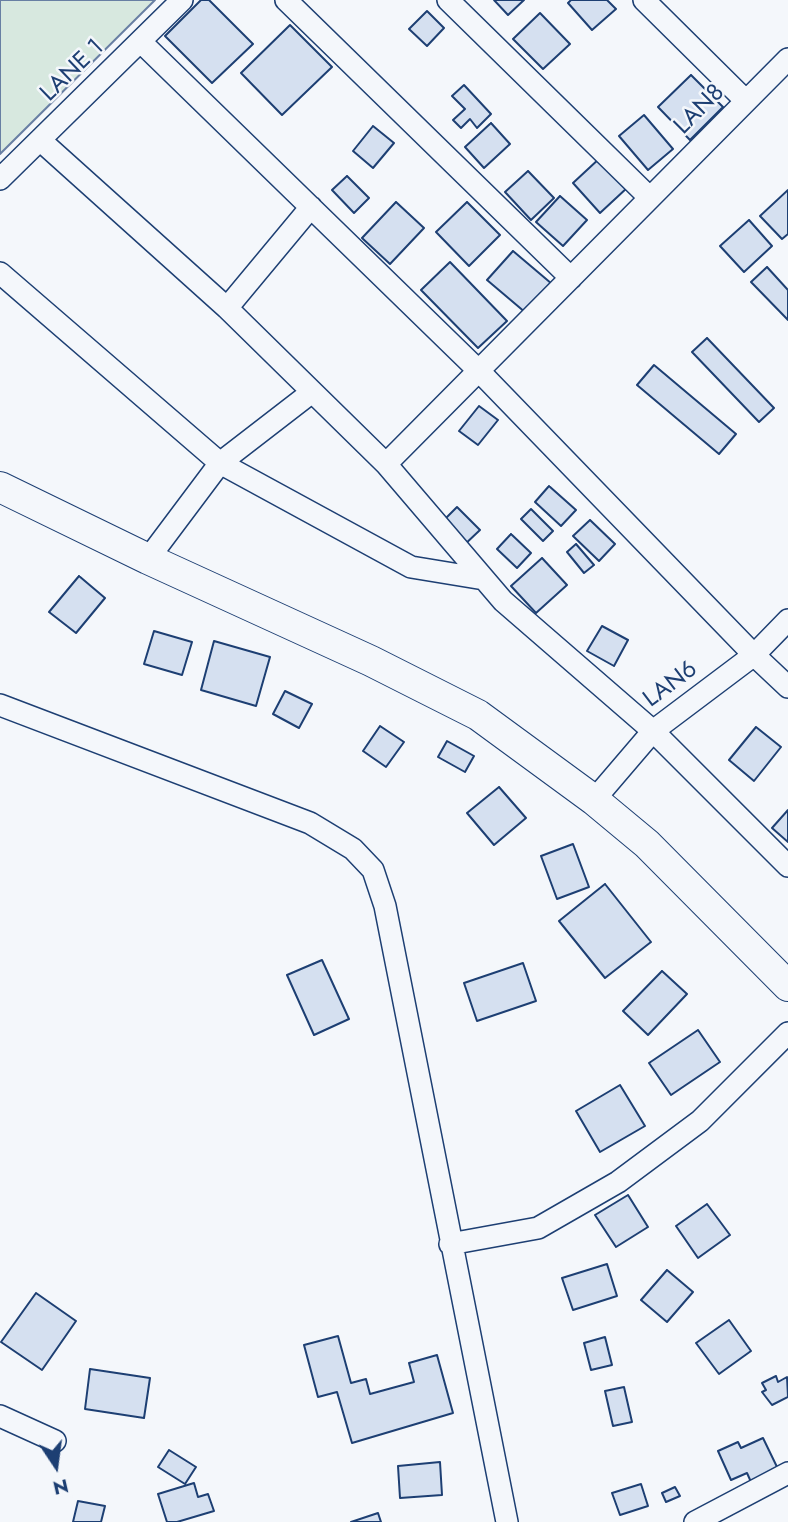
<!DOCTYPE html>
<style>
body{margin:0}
#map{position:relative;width:788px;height:1522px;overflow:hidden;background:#f4f7fb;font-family:Jost,sans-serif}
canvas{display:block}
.north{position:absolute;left:21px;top:1431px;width:70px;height:70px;-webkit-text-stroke:5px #f4f7fb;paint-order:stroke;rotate:167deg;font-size:19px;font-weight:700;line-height:28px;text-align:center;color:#1d3f73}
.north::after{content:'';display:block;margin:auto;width:24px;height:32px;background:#1d3f73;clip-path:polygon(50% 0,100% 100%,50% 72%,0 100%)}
</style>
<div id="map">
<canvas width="788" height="1522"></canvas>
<div class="north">N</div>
</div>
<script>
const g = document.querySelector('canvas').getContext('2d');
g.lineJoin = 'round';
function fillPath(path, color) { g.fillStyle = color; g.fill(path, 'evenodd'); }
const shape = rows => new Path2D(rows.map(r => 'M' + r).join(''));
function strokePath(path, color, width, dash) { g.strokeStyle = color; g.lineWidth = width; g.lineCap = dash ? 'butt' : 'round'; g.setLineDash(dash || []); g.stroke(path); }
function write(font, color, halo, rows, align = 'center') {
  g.font = font + ' Jost,sans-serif'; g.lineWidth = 5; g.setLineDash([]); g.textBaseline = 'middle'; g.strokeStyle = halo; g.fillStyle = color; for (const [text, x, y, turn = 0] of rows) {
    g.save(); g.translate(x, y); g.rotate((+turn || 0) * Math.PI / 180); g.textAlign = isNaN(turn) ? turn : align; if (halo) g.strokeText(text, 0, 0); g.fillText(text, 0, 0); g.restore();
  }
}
const green = shape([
 [0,0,155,0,0,154,0,0]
]);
const building = shape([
 [201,0,209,0,253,44,212,83,165,36,201,0],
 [494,0,524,0,508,15,494,0],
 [571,0,607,0,616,9,592,30,568,3,571,0],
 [427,11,444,28,427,46,409,29,427,11],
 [540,13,570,44,543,69,513,39,540,13],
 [290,25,332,67,282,115,241,73,290,25],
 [691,75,723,107,690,140,658,107,691,75],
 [464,85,491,114,477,128,470,119,461,128,453,120,465,109,452,96,464,85],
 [644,115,673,149,648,170,619,136,644,115],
 [491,123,510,144,484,168,465,147,491,123],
 [373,126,394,143,373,168,353,151,373,126],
 [601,157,628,187,600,213,573,183,601,157],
 [528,171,554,198,531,220,505,192,528,171],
 [347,176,369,198,354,213,332,190,347,176],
 [788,190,788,234,782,239,760,216,788,190],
 [560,196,587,220,563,246,536,222,560,196],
 [396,202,424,228,390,264,362,238,396,202],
 [467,202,500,235,469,266,436,232,467,202],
 [749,220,772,246,744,272,720,246,749,220],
 [513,251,552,284,526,313,487,280,513,251],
 [450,262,507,321,478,348,421,290,450,262],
 [767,267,788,290,788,320,751,282,767,267],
 [707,338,774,408,759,422,692,352,707,338],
 [654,365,736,434,719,454,637,385,654,365],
 [479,406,498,420,478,445,459,431,479,406],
 [549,486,576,510,561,526,535,502,549,486],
 [457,507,480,530,462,547,440,524,457,507],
 [531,509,553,531,543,541,521,519,531,509],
 [590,520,615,544,599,561,573,536,590,520],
 [511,534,531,553,517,568,497,549,511,534],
 [576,544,594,565,584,573,567,552,576,544],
 [542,558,567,585,536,613,511,586,542,558],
 [79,576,105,598,76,633,49,612,79,576],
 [602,626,628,640,614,666,587,651,602,626],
 [154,631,192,642,182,675,144,664,154,631],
 [214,641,270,657,256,706,201,690,214,641],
 [285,691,312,704,299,728,273,714,285,691],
 [380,726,404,742,386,767,363,751,380,726],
 [756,727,781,747,754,781,729,760,756,727],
 [447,741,474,756,465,772,438,757,447,741],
 [499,787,526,818,494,845,467,813,499,787],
 [788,810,788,842,772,828,788,810],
 [573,844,589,887,557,899,541,856,573,844],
 [605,884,651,942,605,978,559,921,605,884],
 [322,960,349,1019,314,1035,287,975,322,960],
 [523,963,536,1001,477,1021,464,983,523,963],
 [662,971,687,994,648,1035,623,1011,662,971],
 [698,1030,720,1062,671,1095,649,1063,698,1030],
 [620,1085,645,1126,600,1152,576,1111,620,1085],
 [628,1195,648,1227,616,1247,595,1215,628,1195],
 [707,1204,730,1235,698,1258,676,1226,707,1204],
 [607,1264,617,1296,573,1310,562,1278,607,1264],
 [667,1270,693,1292,667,1322,641,1300,667,1270],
 [36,1293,76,1321,42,1370,1,1342,36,1293],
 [729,1320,751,1351,719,1374,696,1343,729,1320],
 [338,1336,351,1383,366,1379,370,1394,414,1382,409,1363,437,1355,453,1413,352,1443,337,1392,318,1397,304,1345,338,1336],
 [605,1337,612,1365,591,1370,584,1343,605,1337],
 [90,1369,150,1378,144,1418,85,1409,90,1369],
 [776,1376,778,1382,787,1377,788,1397,772,1405,762,1392,766,1390,762,1383,776,1376],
 [624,1387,632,1422,613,1426,605,1391,624,1387],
 [763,1438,778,1469,751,1482,747,1473,731,1480,718,1451,738,1442,741,1448,763,1438],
 [169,1450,196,1467,185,1484,158,1467,169,1450],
 [440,1462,442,1495,400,1498,398,1466,440,1462],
 [194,1483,198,1497,208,1494,214,1511,177,1522,167,1522,158,1494,194,1483],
 [641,1484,648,1506,620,1515,612,1493,641,1484],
 [675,1487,680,1496,666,1502,662,1493,675,1487],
 [78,1501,105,1506,101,1522,73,1522,78,1501],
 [378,1513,381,1522,351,1522,378,1513]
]);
const street = shape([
 [286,0,571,278],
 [448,0,650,198],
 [644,0,746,101],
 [141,42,479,371,754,655,788,687],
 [40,140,227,308,386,464,503,601,653,731,788,866],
 [0,179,182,0],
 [0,273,220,463,411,567,484,579],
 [227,308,311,207],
 [386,464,788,59],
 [148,559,220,463,312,392],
 [0,705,310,823,353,849,373,870,385,906,507,1522],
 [594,800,653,731,754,655,788,620],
 [450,1244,538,1228,618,1182,700,1121,788,1033],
 [0,1416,55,1441],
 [695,1522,788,1473]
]);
const secondary = shape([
 [0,487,148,559,371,661,478,715,594,800,647,844,788,986]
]);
const streetNames = [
 ["LANE 1",73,71,-44],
 ["LAN8",700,110,-45],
 ["LAN6",671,685,-37]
];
fillPath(green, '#d7e8df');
strokePath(green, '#687fa3', 2);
fillPath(building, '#d5e0f0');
strokePath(building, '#1d3f73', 2);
strokePath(street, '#1d3f73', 24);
strokePath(secondary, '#1d3f73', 32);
strokePath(street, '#f4f7fb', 21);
strokePath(secondary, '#f4f7fb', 30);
write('24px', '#1d3f73', '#f4f7fb', streetNames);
</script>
